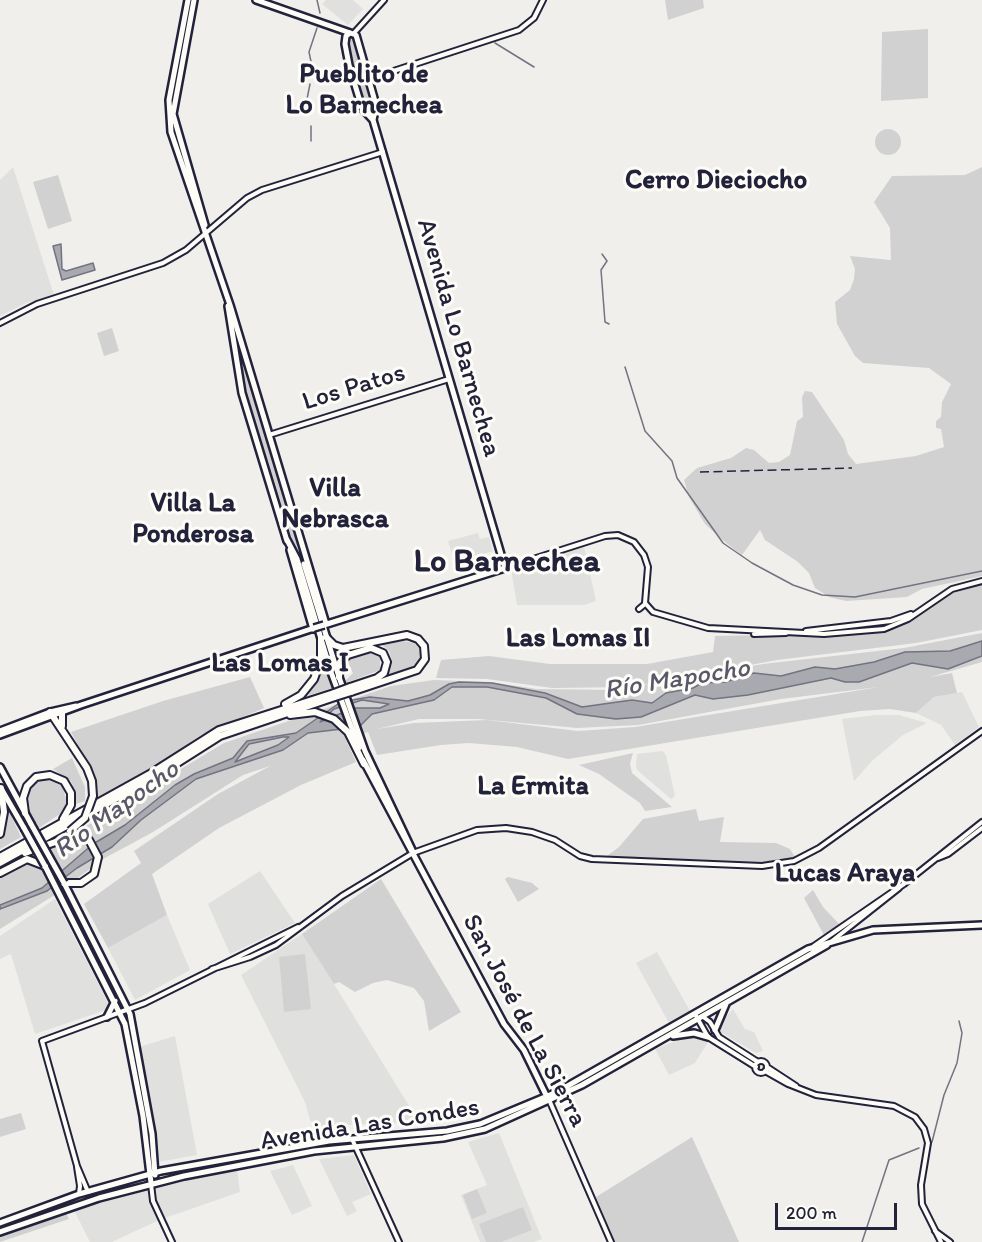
<!DOCTYPE html>
<meta charset="utf-8">
<style>
body{margin:0}
#map{position:relative;width:982px;height:1242px;overflow:hidden;background:#f0efec;font-family:Itim,sans-serif}
canvas{display:block}
.scale{position:absolute;left:775px;top:1203px;width:122px;height:27px;box-sizing:border-box;border:3px solid #22223b;border-top:0;padding-left:8px;font-size:18px;line-height:21px;white-space:nowrap;color:#22223b;-webkit-text-stroke:4px #fdfcf7;paint-order:stroke}
</style>
<div id="map">
<canvas width="982" height="1242"></canvas>
<div class="scale">200 m</div>
</div>
<script>
const g = document.querySelector('canvas').getContext('2d');
g.lineJoin = 'round';
function fillPath(path, color) { g.fillStyle = color; g.fill(path, 'evenodd'); }
const shape = rows => new Path2D(rows.map(r => 'M' + r).join(''));
function strokePath(path, color, width, dash) { g.strokeStyle = color; g.lineWidth = width; g.lineCap = dash ? 'butt' : 'round'; g.setLineDash(dash || []); g.stroke(path); }
function write(font, color, halo, rows, align = 'center') {
  g.font = font + ' Itim,sans-serif'; g.lineWidth = 6; g.setLineDash([]); g.textBaseline = 'middle'; g.strokeStyle = halo; g.fillStyle = color; for (const [text, x, y, turn = 0] of rows) {
    g.save(); g.translate(x, y); g.rotate((+turn || 0) * Math.PI / 180); g.textAlign = isNaN(turn) ? turn : align; if (halo) g.strokeText(text, 0, 0); g.fillText(text, 0, 0); g.restore();
  }
}
const built = shape([
 [326,0,353,0,363,9,348,25,322,4],
 [13,167,54,295,26,303,0,316,0,180],
 [478,533,480,539,489,537,493,551,455,563,448,541],
 [584,547,596,601,584,605,517,605,511,569],
 [962,692,979,727,955,745,941,725,916,713,934,697],
 [876,715,899,715,927,723,903,735,873,760,854,781,842,719],
 [662,751,666,755,675,796,671,799,637,770,636,766,637,754],
 [260,871,295,923,230,954,208,904],
 [55,899,109,1005,109,1009,35,1034,11,954,0,959,0,936],
 [167,915,190,970,135,1000,108,948],
 [302,934,334,984,419,1122,317,1126,310,1120,305,1102,241,975],
 [657,952,690,1011,669,1023,636,963],
 [733,1009,745,1029,754,1032,763,1051,756,1053,720,1032,724,1019],
 [175,1036,197,1155,158,1162,139,1047],
 [695,1037,708,1042,695,1063,669,1075,655,1049,683,1038],
 [499,1133,542,1239,533,1242,480,1242,461,1195,487,1185,468,1142],
 [354,1155,371,1194,352,1202,357,1211,347,1216,319,1159],
 [293,1165,312,1206,292,1215,270,1171],
 [237,1169,240,1192,159,1220,112,1242,90,1242,73,1208,143,1187]
]);
const green = shape([
 [665,0,703,0,704,8,668,20],
 [928,29,928,98,881,101,882,32],
 [354,35,374,105,371,111,365,108,349,55,349,38],
 '875 142a13 13 0 1 1 26 0a13 13 0 1 1-26 0Z',
 [982,167,982,576,922,589,907,597,846,601,829,597,815,588,809,573,798,562,765,540,760,530,742,555,725,542,705,524,689,497,684,480,697,468,731,458,746,448,754,450,769,463,779,462,790,455,797,421,803,417,802,397,805,391,812,392,844,440,848,454,856,464,916,456,944,447,941,429,936,428,936,421,941,417,942,402,951,384,929,368,863,363,855,356,837,324,835,302,850,290,854,279,855,269,850,256,891,260,890,228,874,202,892,176,965,175],
 [58,175,72,221,48,229,33,182],
 [112,328,119,351,104,356,97,333],
 [234,332,296,532,298,553,280,509,242,381],
 [982,585,982,630,916,643,777,660,632,687,552,688,487,679,436,678,441,660,489,656,550,664,647,664,713,652,715,636,874,633,898,626,954,591],
 [982,633,982,662,930,677,952,673,957,693,934,697,916,713,890,709,860,711,568,759,517,747,469,743,441,745,377,755,368,732,346,740,356,762,301,785,219,828,152,874,167,915,108,948,84,904,141,863,134,851,218,794,270,766,243,775,153,832,105,858,53,896,0,929,0,878,224,743,391,686,434,680,491,682,537,689,616,690,763,664,904,648],
 [879,687,635,727,578,731,487,720,414,723,377,729,419,719,478,719,577,728,638,725,781,699],
 [403,641,414,643,419,648,421,659,413,668,386,676,392,660,389,651,381,644],
 [368,652,380,656,380,670,346,683,345,681,353,673,346,658],
 [322,661,326,663,335,687,307,696,305,694,320,672],
 [250,677,264,708,199,736,163,761,98,798,93,773,71,732,163,701],
 [633,753,630,764,632,773,672,807,645,811,640,803,599,774,579,765],
 [72,758,85,787,85,801,76,804,76,795,71,781,53,769],
 [52,778,63,787,67,803,60,814,39,828,29,810,26,796,34,782],
 [6,805,21,837,0,849,0,835],
 [696,809,699,821,724,817,720,842,776,843,790,849,795,857,774,863,607,856,619,847,643,819],
 [508,877,532,883,539,889,518,902,505,879],
 [381,879,461,1012,429,1031,424,1001,414,988,387,980,373,983,355,992,339,982,334,984,302,934],
 [813,890,823,907,840,925,824,935,804,898],
 [305,954,311,1009,284,1012,279,957],
 [21,1113,26,1129,0,1137,0,1119],
 [692,1137,739,1242,615,1242,596,1197],
 [477,1189,487,1213,472,1219,463,1195],
 [523,1207,532,1230,501,1242,486,1242,479,1224],
 [65,1211,69,1219,0,1242,0,1235]
]);
const water = shape([
 [61,244,62,269,66,271,93,263,95,270,62,280,53,246,61,244],
 [982,641,982,656,948,669,912,663,859,682,845,682,831,678,748,695,713,699,695,695,641,717,616,719,577,714,546,698,487,687,452,687,434,700,372,714,359,727,308,733,283,750,196,779,141,820,112,847,77,868,47,891,0,909,0,905,42,888,93,844,125,825,175,785,194,774,233,758,247,741,296,733,338,704,352,700,370,697,408,701,430,695,449,684,459,682,492,683,545,693,582,707,632,700,652,703,666,693,693,688,702,683,725,682,754,673,781,676,815,667,835,669,874,662,905,652,950,651,982,641],
 [362,700,389,704,380,708,354,708,320,722,334,709,362,700],
 [283,737,289,737,278,745,235,762,249,744,283,737]
]);
const stream = shape([
 [317,0,320,13],
 [495,43,534,67],
 [313,71,309,52,317,28],
 [307,99,310,84],
 [311,141,311,126],
 [602,254,607,261,601,270,605,322,609,324],
 [625,367,645,431,672,461,677,478,723,543,752,563,793,585,822,595,855,597,982,571],
 [932,1142,944,1095,957,1063,962,1033,959,1021],
 [862,1242,889,1160,919,1148]
]);
const minor = shape([
 [354,33,384,0],
 [369,79,519,30,534,18,543,0],
 [0,323,37,304,163,263,186,250,247,198,262,190,383,152],
 [269,435,449,379],
 [505,568,605,536,618,535,634,542,644,555,648,567,645,603,653,612,708,628,824,634,884,629,908,619,952,589,982,581],
 [639,609,645,604],
 [806,631,891,621,911,614],
 [754,634,786,633],
 [938,858,948,854,982,828],
 [832,941,899,888],
 [814,946,904,884,982,822],
 [212,969,250,957,276,945,342,896,413,853,477,830,506,828,532,832,555,840,580,856,592,859,762,866,794,861,819,848,982,731],
 [695,1014,708,1037,756,1067],
 [702,1016,710,1022,719,1037,758,1062],
 '755 1067a6 6 0 1 1 12 0a6 6 0 1 1-12 0Z',
 [767,1067,796,1086],
 [765,1071,788,1084,816,1095,894,1106,915,1117,924,1129,928,1143,921,1185,922,1204,941,1242],
 [550,1102,611,1242],
 [352,1139,399,1242],
 [77,1167,80,1186,79,1194],
 [151,1184,153,1201,172,1242],
 [88,1192,77,1166,42,1041,145,1003,298,927],
 [935,1231,950,1242]
]);
const major = shape([
 [188,0,169,100,171,132,230,305,326,624],
 [194,0,173,114,205,225],
 [256,0,356,35,376,105,373,120],
 [228,306,242,393,287,541],
 [286,538,297,559,331,672,359,748],
 [290,550,313,629],
 [304,564,339,677,365,751,413,852],
 [324,625,505,568,373,120,362,108,349,65,345,44,346,36,350,33],
 [0,731,50,712,76,706],
 [0,735,81,705,314,628],
 [363,760,504,1024,524,1050,548,1099],
 [0,767,31,824],
 [2,790,24,828],
 [45,866,125,1024,143,1116,151,1183],
 [64,883,130,1014,152,1134,155,1175],
 [107,1017,115,1001],
 [715,1030,726,1004],
 [673,1036,694,1033,708,1037],
 [0,1223,79,1194,161,1171,329,1141,447,1131,480,1124,557,1092,808,949,873,930,982,925],
 [0,1232,99,1198,184,1176,314,1151,443,1138,485,1129,582,1085,827,945]
]);
const highway = shape([
 [326,637,334,645,343,648,407,635,418,639,424,646,425,659,417,670,351,692],
 [339,677,340,662,348,655,371,648,383,653,387,662,384,673,377,678,350,687],
 [285,704,301,695,314,679,321,659,321,639],
 [50,712,87,768,92,781,93,796],
 [290,715,315,712,334,719,348,732,364,764],
 [62,726,62,713],
 [25,813,23,798,27,786,36,777,50,775,64,781,71,793,71,805,63,819],
 [0,834,4,812,1,788],
 [25,853,69,837,89,840,98,857,94,874,81,883,64,883],
 [0,857,153,772,219,730,334,693],
 [0,863,157,776,220,736,335,697],
 [0,873,27,859,45,866]
]);
const rail = shape([
 [700,472,852,468]
]);
const majorBridge = shape([
 [314,628,324,625],
 [31,824,64,883],
 [24,828,45,866]
]);
const highwayBridge = shape([
 [334,693,350,687],
 [335,697,351,692],
 [70,831,85,818,93,796]
]);
const streetNames = [
 ["Avenida Lo Barnechea",458,338,74],
 ["Los Patos",354,388,-17],
 ["San José de La Sierra",524,1021,62],
 ["Avenida Las Condes",370,1125,-9]
];
const neighbourhoodNames = [
 ["Pueblito de",364,75],
 ["Lo Barnechea",364,106],
 ["Cerro Dieciocho",716,181],
 ["Villa",335,489],
 ["Nebrasca",335,520],
 ["Villa La",193,504],
 ["Ponderosa",193,535],
 ["Las Lomas II",578,639],
 ["Las Lomas I",280,664],
 ["La Ermita",533,787],
 ["Lucas Araya",845,874]
];
const waterNames = [
 ["Río Mapocho",677,680,-9],
 ["Río Mapocho",117,810,-36]
];
const districtNames = [
 ["Lo Barnechea",507,563]
];
fillPath(built, '#e0e0df');
fillPath(green, '#d2d1d1');
fillPath(water, '#a9a9b0');
strokePath(water, '#737381', 1.5);
strokePath(stream, '#737381', 1.5);
strokePath(minor, '#22223b', 8);
strokePath(major, '#22223b', 10);
strokePath(highway, '#22223b', 10);
strokePath(minor, '#fdfcf7', 4);
strokePath(major, '#fdfcf7', 5);
strokePath(highway, '#fdfcf7', 6);
strokePath(rail, '#22223b', 1.5, [9, 4.5]);
strokePath(majorBridge, '#22223b', 10, []);
strokePath(highwayBridge, '#22223b', 10, []);
strokePath(majorBridge, '#fdfcf7', 5);
strokePath(highwayBridge, '#fdfcf7', 6);
write('26px', '#22223b', '#fdfcf7', streetNames);
write('bold 27px', '#22223b', '#fdfcf7', neighbourhoodNames);
write('italic 27px', '#58586a', '#fdfcf7', waterNames);
write('bold 32px', '#22223b', '#fdfcf7', districtNames);
</script>
